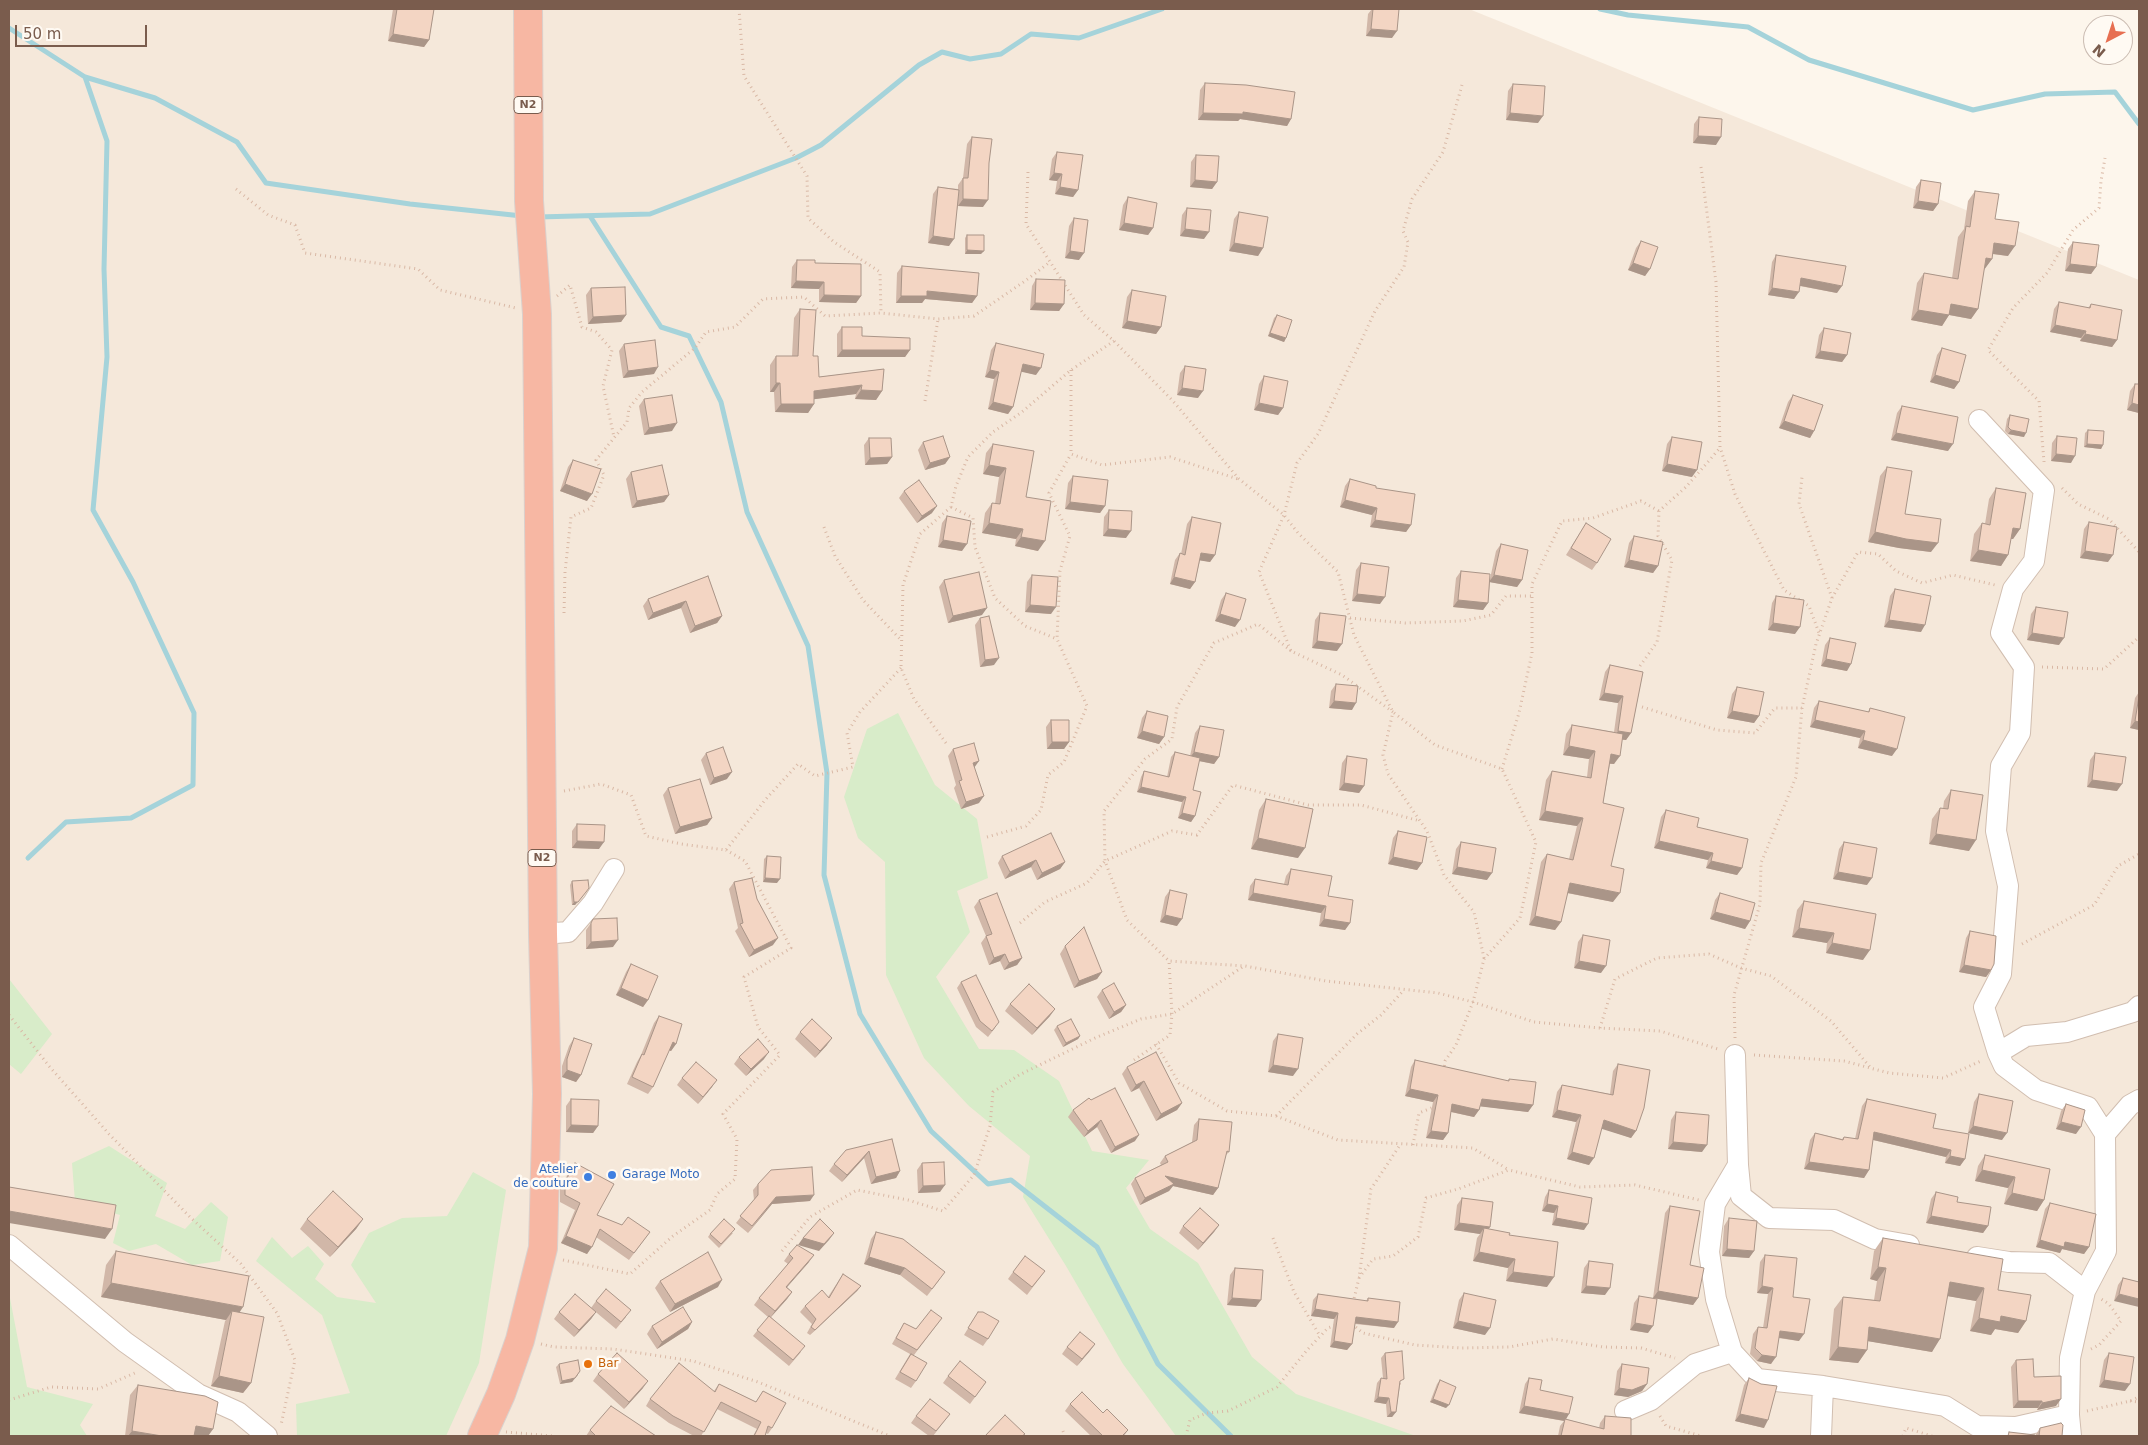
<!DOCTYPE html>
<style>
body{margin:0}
#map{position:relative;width:2148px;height:1445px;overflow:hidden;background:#fdf6ec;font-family:"DejaVu Sans",sans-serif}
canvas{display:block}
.frame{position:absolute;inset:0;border:10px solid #7a5c4d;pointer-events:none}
.north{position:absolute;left:2083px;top:15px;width:50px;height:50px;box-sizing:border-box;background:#fffaf3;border:1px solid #cabbb1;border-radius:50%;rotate:220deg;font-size:14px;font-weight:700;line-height:20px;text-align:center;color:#7a5c4d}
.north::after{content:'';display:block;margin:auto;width:18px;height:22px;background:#e76f51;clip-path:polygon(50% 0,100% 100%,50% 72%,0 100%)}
.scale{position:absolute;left:15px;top:25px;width:132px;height:22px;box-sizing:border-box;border:2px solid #7a5c4d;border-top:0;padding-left:6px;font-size:15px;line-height:18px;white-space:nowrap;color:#7a5c4d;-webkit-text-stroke:4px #fffaf3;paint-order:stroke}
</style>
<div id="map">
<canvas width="2148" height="1445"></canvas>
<div class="frame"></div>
<div class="north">N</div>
<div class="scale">50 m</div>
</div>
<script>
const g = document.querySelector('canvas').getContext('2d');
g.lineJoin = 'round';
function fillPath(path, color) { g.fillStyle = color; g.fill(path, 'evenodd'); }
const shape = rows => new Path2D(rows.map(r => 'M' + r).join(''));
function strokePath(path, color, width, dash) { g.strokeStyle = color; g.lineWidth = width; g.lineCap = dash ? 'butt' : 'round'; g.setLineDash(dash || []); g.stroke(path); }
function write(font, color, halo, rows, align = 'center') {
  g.font = font + ' "DejaVu Sans",sans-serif'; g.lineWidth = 5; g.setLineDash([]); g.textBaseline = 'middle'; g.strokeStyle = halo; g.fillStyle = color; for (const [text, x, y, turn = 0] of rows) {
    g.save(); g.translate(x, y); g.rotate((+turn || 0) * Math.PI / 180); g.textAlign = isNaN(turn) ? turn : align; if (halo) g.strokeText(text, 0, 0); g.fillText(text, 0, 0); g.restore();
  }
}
const residential = shape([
 [9,9,1469,9,2139,280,2139,1436,9,1436]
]);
const green = shape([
 [898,713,935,785,977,819,988,878,957,891,970,932,936,977,979,1049,1014,1050,1059,1081,1092,1151,1149,1160,1126,1188,1150,1229,1198,1263,1252,1357,1296,1394,1416,1436,1176,1436,1123,1364,1066,1266,1023,1197,1030,1156,969,1106,924,1058,886,975,885,862,858,838,844,797,867,729],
 [9,979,52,1034,21,1074,9,1064],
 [109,1146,167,1183,155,1216,185,1229,211,1202,228,1217,220,1261,192,1265,156,1244,129,1251,113,1243,120,1215,75,1202,72,1163],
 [473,1172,506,1190,479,1363,446,1436,297,1436,296,1404,350,1393,322,1315,256,1261,272,1237,292,1258,308,1246,324,1264,315,1279,337,1297,376,1303,351,1265,369,1233,402,1218,447,1216],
 [9,1293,27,1387,93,1404,80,1425,87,1436,9,1436]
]);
const stream = shape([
 [1600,9,1628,15,1748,27,1809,60,1973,110,2045,94,2115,92,2139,124],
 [9,28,85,77,155,98,237,142,266,183,410,204,522,216],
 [590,216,661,327,689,336,721,402,747,512,808,646,827,773,824,875,860,1014,931,1131,988,1184,1011,1180,1097,1247,1158,1364,1231,1436],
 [538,217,650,214,796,158,821,145,919,65,942,52,970,59,1001,54,1031,34,1079,38,1162,9],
 [28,858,66,822,131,818,193,785,194,713,133,582,93,510,107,357,104,269,107,141,85,77]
]);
const path = shape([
 [739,9,744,76,807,176,808,218,834,242,880,272,881,313],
 [1462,85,1443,152,1412,199,1403,231,1408,242,1404,267,1375,311,1318,434,1297,463,1284,515,1259,572,1291,651,1342,675,1393,712,1383,755,1388,774,1427,831,1444,875,1474,912,1484,958],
 [1701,167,1716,282,1720,447,1735,494,1784,590,1809,606,1819,633],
 [1028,172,1026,224,1084,315,1114,341,1173,401,1239,479,1284,515,1298,533,1338,572,1354,635,1393,712,1435,745,1502,769,1536,842,1520,918,1484,959,1473,1002,1456,1045,1445,1061,1444,1070],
 [236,189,268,215,295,225,305,253,418,269,440,290,516,308],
 [557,296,570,285,582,327,596,332,612,350,603,386,614,437],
 [1071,370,1071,454,1102,465,1170,457,1238,479],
 [925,401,938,319],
 [2044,462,2039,401,1988,350,2013,308,2047,273,2073,230,2099,208,2101,181,2105,158],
 [2062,488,2078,504,2109,519,2139,552],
 [951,507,973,518,975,547,995,598,1025,626,1057,639],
 [824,527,835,556,863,600,900,639],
 [1832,598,1858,552,1878,554,1896,571,1922,583,1953,575,1995,585],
 [564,613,565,572,571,517,591,508,604,475,596,460,627,422,629,408,642,392,695,348,706,332,735,327,763,299,804,297,825,316,881,313,938,319,974,316,1025,281,1050,262],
 [1350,618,1405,623,1463,621,1491,615,1506,596,1531,596],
 [1291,651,1258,624,1214,643,1177,707,1172,739,1145,759,1104,811,1105,861,1127,920,1169,961,1245,966,1326,981,1438,993,1473,1002,1534,1022,1600,1028,1660,1031,1718,1049],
 [1640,666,1657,642,1672,560,1658,536,1659,511,1686,487,1720,448],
 [2042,667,2104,669,2139,637],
 [1642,707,1717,730,1755,733,1775,708,1802,708],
 [946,743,914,699,901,668,903,585,920,534,951,507,956,486,968,457,993,432,1022,412,1071,370,1114,341],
 [1502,769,1519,713,1532,653,1532,584,1562,521,1593,518,1641,501,1659,511],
 [564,791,601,784,631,795,646,836,681,844,726,850,765,800,798,764,815,776,853,767,847,733,860,712,901,668],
 [987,837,1026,826,1041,810,1048,775,1064,762,1087,706,1057,639,1060,571,1070,536,1049,493,1071,454],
 [1020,923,1045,902,1087,883,1105,861,1172,831,1197,835,1233,785,1308,805,1361,805,1420,821],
 [2022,944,2094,905,2118,866,2139,854],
 [9,1015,49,1066,109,1134,190,1217,241,1264,277,1313,295,1360,281,1425],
 [1600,1028,1615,979,1657,958,1709,954,1741,968,1771,976,1831,1021,1870,1067],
 [1735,1038,1734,995,1760,904,1761,863,1796,777,1802,708,1816,644,1832,598,1799,504,1802,477],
 [1156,1044,1179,1083,1227,1111,1276,1116,1338,1140,1473,1148,1509,1170],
 [1754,1055,1844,1061,1889,1073,1943,1078,1981,1061],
 [1134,1060,1170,1035,1172,1014,1169,961],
 [1276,1116,1357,1034,1381,1015,1404,990],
 [1413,1145,1419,1113,1434,1107],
 [1273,1238,1294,1292,1320,1336],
 [782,1251,810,1217,857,1190,908,1200,943,1211,974,1175,990,1126,993,1092,1019,1075,1095,1038,1141,1019,1172,1014,1244,966],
 [563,1260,630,1274,673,1236,710,1210,717,1194,735,1179,737,1139,723,1114,780,1055,758,1027,744,977,791,948,745,861,726,850],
 [1359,1278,1373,1259,1393,1256,1418,1237,1426,1198,1458,1189,1509,1170,1580,1187,1635,1185,1699,1200],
 [1353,1303,1359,1278,1371,1189,1400,1145],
 [1352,1324,1363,1333,1415,1345,1462,1348,1509,1347,1553,1339,1603,1347,1641,1348,1675,1358],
 [541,1344,554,1347,613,1349,693,1361,758,1382,890,1436],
 [2091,1349,2099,1345,2121,1321,2109,1304,2101,1299],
 [9,1400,51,1387,98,1389,137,1372],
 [2130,1401,2139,1402],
 [2087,1411,2130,1401,2139,1397],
 [1660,1416,1666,1426,1701,1436],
 [1063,1431,1065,1436],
 [506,1432,553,1436],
 [1186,1436,1190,1420,1207,1413,1228,1411,1277,1387,1308,1349,1328,1328,1336,1325],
 [1903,1436,1906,1428,1932,1436]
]);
const minor = shape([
 [1979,420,2044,490,2034,561,2013,589,2001,633,2024,667,2020,733,2001,766,1996,831,2008,886,2001,974,1984,1007,1998,1053,2004,1066,2036,1090,2088,1107,2105,1134],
 [543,934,568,932,593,903,614,869],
 [1998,1053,2026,1036,2067,1032,2133,1012,2139,1006],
 [1735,1055,1738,1165,1715,1204,1709,1252,1716,1299,1732,1352,1757,1379,1823,1386,1945,1406,1977,1426,2016,1427,2069,1415],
 [1738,1165,1741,1196,1769,1218,1834,1220,1875,1239,1909,1245],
 [9,1245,125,1342,198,1394,238,1412,267,1436],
 [1977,1257,2009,1262,2049,1263,2085,1291],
 [1625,1411,1651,1400,1695,1364,1732,1352],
 [1821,1436,1823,1386],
 [2071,1436,2069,1415,2070,1358,2085,1291,2106,1251,2105,1134,2130,1105,2139,1100]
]);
const highway = shape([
 [482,1436,501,1394,520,1340,543,1248,547,1094,543,934,537,314,529,201,528,9]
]);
const wall = shape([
 [393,9,434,9,429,40,424,47,388,41],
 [1372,9,1394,9,1392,38,1366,36,1368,14],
 [1205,83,1291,119,1287,126,1240,119,1238,121,1198,120,1200,90],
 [1513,84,1538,123,1506,120,1508,91],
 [1699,117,1716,145,1693,143,1694,124],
 [972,137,983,207,958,206,949,246,928,243,933,194,938,187,958,189,958,185,963,178,967,144],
 [1057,152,1078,190,1073,197,1055,194,1057,181,1049,180,1052,159],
 [1196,155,1217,182,1212,189,1190,187,1191,162],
 [1921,180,1938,204,1933,211,1913,208,1916,187],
 [1975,191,1995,219,2008,256,1992,254,1992,259,1984,269,1978,309,1971,319,1949,315,1942,326,1911,320,1917,283,1924,273,1952,278,1958,237,1964,229,1968,201],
 [1128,197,1153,228,1148,235,1119,230,1123,205],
 [1187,208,1204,239,1180,236,1182,215],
 [1239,212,1263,248,1258,256,1229,251,1234,219],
 [1074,218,1079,260,1065,258,1069,226],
 [967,235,981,254,965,254,965,238],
 [1641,241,1650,269,1645,276,1628,270,1636,248],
 [2073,242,2096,267,2091,274,2065,271,2068,249],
 [1776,255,1837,293,1800,286,1794,299,1768,295,1772,262],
 [797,260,815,263,861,296,856,303,819,302,819,289,791,288,792,267],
 [902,266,977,296,972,303,925,299,922,303,896,303,897,273],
 [1036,279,1064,304,1059,311,1030,310,1032,286],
 [591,288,626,315,621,322,588,324,586,295],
 [1132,290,1161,327,1156,334,1122,328,1127,297],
 [2059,302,2088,308,2091,304,2117,340,2112,347,2080,341,2081,338,2050,332,2054,309],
 [800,309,819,377,884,369,882,391,876,400,855,399,856,394,814,399,814,404,808,413,775,412,774,392,770,392,770,365,776,356,792,356,794,318],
 [1277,315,1286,338,1284,342,1268,336,1274,318],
 [842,327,862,336,910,350,905,357,837,357,837,334],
 [1824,328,1847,355,1842,362,1815,358,1819,335],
 [996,343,1036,375,1021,371,1013,407,1008,414,988,409,994,379,985,377,991,350],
 [624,344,654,374,623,378,619,351],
 [1942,348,1959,382,1954,389,1930,382,1937,355],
 [1185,366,1198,398,1177,395,1180,373],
 [1264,376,1283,408,1278,415,1254,410,1259,384],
 [2135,384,2139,413,2127,410,2130,391],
 [1793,395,1814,431,1810,438,1779,428,1788,402],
 [644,399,672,431,644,435,639,406],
 [1902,406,1948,451,1891,440,1897,413],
 [2010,415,2024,437,2008,434,2005,431,2007,419],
 [2088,430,2103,445,2101,449,2084,447,2085,433],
 [2057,436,2071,463,2051,461,2052,443],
 [1672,437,1692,477,1662,471,1667,444],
 [869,438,892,457,887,464,865,465,864,445],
 [923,442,950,457,945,464,925,470,918,450],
 [993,444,1026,497,1038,551,1015,546,1016,539,982,533,985,513,992,503,995,504,999,477,983,474,986,453],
 [573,460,587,501,560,491,568,467],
 [1887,467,1905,514,1931,552,1899,548,1868,542,1880,476],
 [631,472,669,495,664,502,632,508,626,479],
 [1073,476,1105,506,1100,513,1065,509,1068,483],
 [1350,479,1376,488,1411,525,1406,532,1370,527,1372,515,1340,507,1345,486],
 [1996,488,2020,529,2013,539,2011,539,2008,555,2001,566,1970,561,1974,534,1982,523,1985,524,1989,499],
 [904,491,932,513,917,523,899,498],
 [1109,510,1126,538,1103,536,1104,517],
 [947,516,962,551,938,547,942,523],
 [1192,517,1215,555,1210,562,1200,560,1195,582,1190,589,1170,584,1175,560,1180,553,1181,554,1187,524],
 [2089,522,2108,562,2080,558,2084,529],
 [1586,523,1597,563,1592,570,1566,555],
 [1634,536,1658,566,1653,573,1624,567,1629,543],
 [1501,544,1522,580,1517,587,1490,582,1488,603,1483,610,1453,607,1456,578,1461,571,1490,579,1496,551],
 [1361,563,1380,604,1352,601,1356,570],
 [1032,575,1051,614,1025,612,1027,582],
 [708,576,722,616,717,623,690,633,681,608,648,620,643,606,648,599],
 [944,580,982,615,948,623,939,587],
 [1895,589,1921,632,1884,627,1890,596],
 [1226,593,1235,627,1215,621,1221,600],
 [1776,596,1795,634,1768,630,1772,603],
 [2036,607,2059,645,2027,640,2031,614],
 [1320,613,1337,651,1312,648,1315,620],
 [980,618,994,665,980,667,975,625],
 [1830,638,1847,671,1821,666,1825,645],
 [1610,665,1643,672,1631,733,1626,740,1622,740,1614,764,1610,764,1603,803,1611,866,1613,902,1567,893,1561,922,1555,930,1529,925,1541,862,1547,854,1569,859,1577,826,1539,820,1546,780,1552,771,1587,777,1589,759,1563,755,1566,734,1572,725,1614,732,1618,703,1599,700,1605,672],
 [1336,684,1352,710,1329,708,1331,691],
 [1737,687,1759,716,1754,723,1727,718,1732,694],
 [2139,692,2139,730,2130,728,2135,698],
 [1819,701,1868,712,1870,708,1892,756,1858,748,1860,738,1810,727,1814,708],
 [1147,711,1164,737,1159,744,1137,738,1142,718],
 [1051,720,1069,742,1064,749,1047,749,1046,727],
 [1200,726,1219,757,1214,764,1199,761,1193,790,1195,816,1191,822,1178,818,1182,802,1137,792,1141,777,1144,771,1167,777,1171,757,1175,752,1190,756,1195,733],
 [953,749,974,768,979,803,961,809,954,788,956,785,948,756],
 [706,753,727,779,710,785,701,760],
 [2095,753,2117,791,2087,787,2090,760],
 [1347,756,1364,786,1359,793,1339,790,1342,763],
 [668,788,712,818,707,825,675,834,663,795],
 [1951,790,1969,851,1929,844,1932,819,1940,808,1943,809,1944,801],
 [1266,799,1298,858,1251,849,1259,810],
 [1666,810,1697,827,1742,868,1737,875,1706,868,1708,860,1654,848,1661,817],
 [577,824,599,849,572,848,572,831],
 [1398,831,1422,863,1417,870,1388,864,1393,838],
 [1461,842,1487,880,1452,874,1456,849],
 [1844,842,1867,885,1833,879,1839,849],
 [767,856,777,883,763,882,764,859],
 [1002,856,1065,862,1060,869,1037,880,1031,867,1005,879,998,863],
 [1291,869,1328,896,1350,923,1345,930,1319,926,1321,913,1248,900,1250,886,1255,879,1284,884,1286,876],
 [572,881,583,896,575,905,572,905,570,885],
 [734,882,757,899,773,945,749,957,735,931,738,928,729,889],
 [1170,890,1177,926,1160,922,1165,897],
 [1720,893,1750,921,1745,929,1710,919,1715,900],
 [979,900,1022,958,1017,965,1004,970,1000,961,989,965,981,943,986,936,974,907],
 [1804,901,1863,960,1826,953,1827,943,1792,937,1797,910],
 [591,923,613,947,586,949,586,930],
 [1970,931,1991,970,1986,977,1959,972,1966,938],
 [1583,935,1601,973,1574,968,1578,942],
 [1065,946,1102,972,1097,979,1074,988,1060,954],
 [631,964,648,1000,643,1007,616,995,626,972],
 [961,982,995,1028,988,1037,976,1027,957,988],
 [1102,990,1126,1005,1121,1012,1109,1019,1097,997],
 [1010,1004,1050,1016,1032,1035,1005,1011],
 [659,1016,676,1044,671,1051,669,1050,653,1087,648,1094,627,1084,637,1062,641,1055,654,1023],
 [1057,1026,1080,1036,1078,1039,1063,1047,1054,1030],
 [800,1032,827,1045,815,1058,795,1039],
 [1278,1034,1293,1076,1268,1072,1273,1041],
 [574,1038,581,1075,576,1082,562,1077,562,1066,569,1046],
 [739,1057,764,1059,746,1076,734,1064],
 [1415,1060,1508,1081,1509,1079,1533,1105,1528,1112,1480,1106,1479,1110,1474,1117,1451,1112,1448,1133,1443,1140,1426,1138,1433,1102,1405,1096,1411,1067],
 [1618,1064,1636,1131,1631,1138,1602,1128,1589,1165,1567,1159,1576,1122,1552,1117,1557,1092,1562,1085,1610,1094,1613,1071],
 [1127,1067,1182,1103,1177,1110,1156,1121,1139,1088,1131,1092,1122,1074],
 [682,1078,712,1087,698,1104,677,1085],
 [1979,1094,2002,1140,1968,1133,1974,1102],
 [1089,1098,1135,1141,1111,1153,1097,1127,1084,1137,1068,1117,1073,1110],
 [571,1099,598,1126,593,1133,566,1132,566,1106],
 [1867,1099,1933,1128,1965,1159,1960,1166,1945,1163,1946,1157,1873,1140,1869,1170,1864,1178,1804,1169,1810,1140,1815,1133,1842,1139,1844,1137,1855,1139,1862,1106],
 [2066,1104,2076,1134,2056,1129,2061,1111],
 [1676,1112,1702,1152,1668,1149,1671,1120],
 [1199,1119,1229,1152,1225,1156,1218,1188,1213,1195,1173,1186,1169,1191,1140,1205,1131,1184,1135,1178,1161,1165,1160,1163,1165,1156,1192,1142,1194,1125],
 [892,1139,900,1171,896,1178,871,1184,864,1158,842,1182,829,1171,834,1164],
 [1985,1155,2050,1169,2044,1200,2037,1211,2004,1204,2008,1188,1975,1181,1978,1166],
 [575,1163,597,1215,622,1225,650,1232,629,1260,596,1237,587,1254,561,1243,575,1210,560,1202,560,1189,570,1170],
 [922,1163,940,1192,918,1193,917,1170],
 [758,1184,810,1201,772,1204,748,1233,736,1223,754,1200,753,1190],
 [1549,1190,1584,1230,1552,1225,1554,1213,1542,1211,1545,1197],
 [1936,1192,1957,1202,1988,1226,1983,1233,1926,1223,1931,1199],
 [1462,1198,1490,1227,1488,1229,1509,1235,1547,1287,1506,1281,1508,1268,1473,1261,1477,1238,1480,1234,1454,1230,1457,1205],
 [2050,1203,2089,1247,2084,1254,2062,1249,2060,1253,2036,1247,2045,1209],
 [1670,1206,1690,1265,1698,1298,1693,1305,1653,1298,1665,1213],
 [1729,1218,1754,1251,1749,1258,1722,1256,1724,1226],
 [307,1219,363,1219,356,1229,330,1257,300,1229],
 [1219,1225,1214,1232,1198,1250,1179,1233,1183,1226],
 [876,1232,940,1279,927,1296,900,1275,864,1264,871,1239],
 [733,1233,719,1248,708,1237,710,1234],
 [1883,1238,1998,1290,2026,1321,2018,1333,1995,1329,1991,1335,1970,1331,1976,1301,1948,1296,1932,1352,1868,1341,1867,1350,1858,1363,1829,1360,1834,1309,1843,1297,1874,1300,1877,1281,1870,1279,1874,1251],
 [116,1251,240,1312,251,1383,243,1393,211,1386,225,1321,226,1320,101,1297,106,1265],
 [789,1254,809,1262,787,1287,792,1292,787,1299,771,1317,801,1352,789,1366,753,1336,768,1317,754,1305,759,1298,788,1264,784,1261],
 [1765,1255,1793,1297,1799,1341,1778,1338,1771,1364,1757,1361,1750,1354,1753,1334,1758,1327,1763,1328,1768,1294,1757,1293,1760,1262],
 [1589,1261,1605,1295,1581,1293,1584,1268],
 [1235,1268,1256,1307,1227,1305,1230,1275],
 [1045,1271,1027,1295,1008,1279,1013,1272],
 [843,1274,861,1286,857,1291,810,1335,807,1333,812,1324,800,1312,805,1306,828,1297],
 [2123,1278,2139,1282,2114,1301,2118,1285],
 [660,1281,718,1287,670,1312,655,1288],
 [1464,1293,1485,1335,1453,1328,1459,1300],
 [1318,1294,1366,1301,1368,1298,1394,1328,1355,1324,1352,1344,1347,1350,1330,1347,1334,1319,1311,1316,1313,1300],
 [1639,1296,1648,1333,1630,1330,1634,1303],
 [596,1301,626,1317,616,1329,591,1308],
 [559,1312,596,1312,591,1319,574,1337,554,1319],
 [978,1312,988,1339,983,1346,964,1335],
 [942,1318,914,1355,916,1381,911,1388,895,1379,910,1354,892,1344,904,1323,916,1329],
 [692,1322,688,1329,657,1349,647,1334,652,1326],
 [1095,1344,1077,1366,1062,1354,1067,1347],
 [1385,1353,1401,1384,1400,1385,1396,1412,1392,1417,1387,1417,1386,1404,1374,1402,1377,1383,1381,1378,1383,1378,1381,1358],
 [2109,1353,2125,1391,2099,1387,2104,1360],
 [2016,1360,2034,1377,2056,1406,2037,1410,2038,1408,2013,1408,2011,1367],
 [559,1364,578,1375,572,1382,560,1384,556,1367],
 [1622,1364,1647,1384,1642,1391,1628,1397,1614,1395,1617,1371],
 [598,1374,643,1388,624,1409,593,1381],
 [948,1376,986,1382,970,1404,943,1383],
 [1529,1378,1566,1419,1599,1428,1600,1423,1605,1416,1631,1436,1558,1436,1560,1426,1564,1421,1519,1413,1525,1384],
 [1749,1378,1764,1428,1735,1421,1744,1385],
 [1440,1380,1446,1408,1430,1402,1437,1384],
 [719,1384,756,1402,763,1391,772,1428,768,1434,766,1433,765,1436,753,1436,757,1429,717,1409,701,1436,694,1436,669,1423,646,1406,650,1399,714,1391],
 [138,1385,213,1429,208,1436,125,1436,130,1395],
 [1070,1404,1103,1413,1128,1430,1124,1436,1091,1436,1065,1411],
 [950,1414,933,1436,929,1436,911,1423,916,1416],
 [2040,1428,2062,1436,2035,1436],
 [590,1430,656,1436,586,1436]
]);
const shadedWall = shape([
 [1371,29,1397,31,1392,38,1366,36],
 [393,34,429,40,424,47,388,41],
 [1243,112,1291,119,1287,126,1240,119,1238,121,1198,120,1203,113],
 [1510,113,1543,116,1538,123,1506,120],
 [1698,136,1721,137,1716,145,1693,143],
 [1054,173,1062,174,1057,181,1049,180],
 [1195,180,1217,182,1212,189,1190,187],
 [1060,187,1078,190,1073,197,1055,194],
 [963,199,988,200,983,207,958,206],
 [1918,201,1938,204,1933,211,1913,208],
 [1124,223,1153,228,1148,235,1119,230],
 [1185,229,1209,232,1204,239,1180,236],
 [933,236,954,239,949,246,928,243],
 [1234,243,1263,248,1258,256,1229,251],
 [1994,243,2015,246,2008,256,1987,253],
 [967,250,984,251,981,254,965,254],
 [1070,251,1084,253,1079,260,1065,258],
 [1986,258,1992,259,1984,270],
 [1633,263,1650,269,1645,276,1628,270],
 [2070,264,2096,267,2091,274,2065,271],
 [1801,278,1842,286,1837,293,1796,285],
 [796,281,824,282,819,289,791,288],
 [1772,288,1799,292,1794,299,1768,295],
 [927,291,977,296,972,303,925,299,922,303,896,303,901,296],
 [824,295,861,296,856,303,819,302],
 [1035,303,1064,304,1059,311,1030,310],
 [1951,304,1978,309,1971,319,1944,314],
 [1918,310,1949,315,1942,326,1911,320],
 [626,315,621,322,588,324,593,317],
 [1127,321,1161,327,1156,334,1122,328],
 [2055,325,2086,331,2081,338,2050,332],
 [1270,333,1286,338,1284,342,1268,336],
 [2085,334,2117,340,2112,347,2080,341],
 [842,350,910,350,905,357,837,357],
 [1820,351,1847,355,1842,362,1815,358],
 [1023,364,1041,368,1036,375,1018,371],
 [658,367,654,374,623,378,628,371],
 [990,370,999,372,994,379,985,377],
 [1935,375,1959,382,1954,389,1930,382],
 [776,383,780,383,774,392,770,392],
 [862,385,856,394,808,400,814,391],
 [1182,388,1203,391,1198,398,1177,395],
 [861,390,882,391,876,400,855,399],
 [993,402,1013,407,1008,414,988,409],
 [1259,403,1283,408,1278,415,1254,410],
 [2132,403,2139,405,2139,413,2127,410],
 [781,404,814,404,808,413,775,412],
 [1784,421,1814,431,1810,438,1779,428],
 [677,423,672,431,644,435,649,428],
 [2011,430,2026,433,2024,437,2008,434],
 [1896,433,1953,444,1948,451,1891,440],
 [2087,444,2103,445,2101,449,2084,447],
 [2056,454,2075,456,2071,463,2051,461],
 [892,457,887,464,865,465,870,458],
 [950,457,945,464,925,470,930,463],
 [1667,464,1697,470,1692,477,1662,471],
 [989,465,1006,468,999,477,983,474],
 [565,484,592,494,587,501,560,491],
 [669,495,664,502,632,508,637,501],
 [1345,500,1377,508,1372,515,1340,507],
 [1070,502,1105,506,1100,513,1065,509],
 [937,506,932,513,917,523,922,516],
 [1375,520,1411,525,1406,532,1370,527],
 [989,523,1023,529,1016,539,982,533],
 [2013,528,2020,529,2013,539,2005,538],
 [1108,529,1131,531,1126,538,1103,536],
 [1875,532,1938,543,1931,552,1899,548,1868,542],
 [1021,537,1045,541,1038,551,1015,546],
 [943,540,967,544,962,551,938,547],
 [1978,550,2008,555,2001,566,1970,561],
 [2085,551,2113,555,2108,562,2080,558],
 [1201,553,1215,555,1210,562,1197,560],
 [1629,560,1658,566,1653,573,1624,567],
 [1494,575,1522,580,1517,587,1489,582],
 [1174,577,1195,582,1190,589,1170,584],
 [1357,594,1385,597,1380,604,1352,601],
 [1458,600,1488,603,1483,610,1453,607],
 [686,601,681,608,648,620,653,613],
 [1030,605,1056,607,1051,614,1025,612],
 [987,608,982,615,948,623,953,616],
 [1220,614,1240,620,1235,627,1215,621],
 [722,616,717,623,690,633,695,626],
 [1889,620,1925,625,1921,632,1884,627],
 [1773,623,1800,627,1795,634,1768,630],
 [2032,633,2064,638,2059,645,2027,640],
 [1317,641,1342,644,1337,651,1312,648],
 [999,658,994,665,980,667,985,660],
 [1826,659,1851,664,1847,671,1821,666],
 [1604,693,1623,696,1618,703,1599,700],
 [1334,701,1356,703,1352,710,1329,708],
 [1732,711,1759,716,1754,723,1727,718],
 [1815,720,1865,731,1860,738,1810,727],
 [2135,721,2139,722,2139,730,2130,728],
 [1142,731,1164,737,1159,744,1137,738],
 [1618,731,1631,733,1626,740,1613,738],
 [1863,740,1897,749,1892,756,1858,748],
 [1052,742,1069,742,1064,749,1047,749],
 [1569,746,1595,751,1589,759,1563,755],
 [1194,752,1219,757,1214,764,1189,759],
 [1611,754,1620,756,1614,764,1605,763],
 [979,761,974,768,973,763],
 [732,772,727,779,710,785,714,778],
 [2092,780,2122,784,2117,791,2087,787],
 [1344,783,1364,786,1359,793,1339,790],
 [1141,787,1186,797,1182,802,1137,792],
 [984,796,979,803,961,809,966,802],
 [1545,811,1583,818,1577,826,1539,820],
 [1182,813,1195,816,1191,822,1178,818],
 [712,818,707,825,675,834,680,827],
 [1936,834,1976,840,1969,851,1929,844],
 [1258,838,1305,848,1298,858,1251,849],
 [577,841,604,842,599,849,572,848],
 [1659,841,1713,853,1708,860,1654,848],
 [1393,857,1422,863,1417,870,1388,864],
 [1036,860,1031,867,1005,879,1010,872],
 [1711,861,1742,868,1737,875,1706,868],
 [1065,862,1060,869,1037,880,1042,873],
 [1457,867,1492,873,1487,880,1452,874],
 [1838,872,1872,878,1867,885,1833,879],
 [765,878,780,879,777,883,763,882],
 [1570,883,1620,893,1613,902,1563,892],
 [586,892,575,905,572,905,574,902],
 [1253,893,1326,906,1321,913,1248,900],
 [1715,912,1750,921,1745,929,1710,919],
 [1165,915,1182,919,1177,926,1160,922],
 [1535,916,1561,922,1555,930,1529,925],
 [1324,919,1350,923,1345,930,1319,926],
 [1799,928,1834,933,1827,943,1792,937],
 [778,938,773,945,749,957,754,950],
 [618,940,613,947,586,949,591,942],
 [1832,943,1870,950,1863,960,1826,953],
 [1005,954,1000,961,989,965,994,958],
 [1022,958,1017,965,1004,970,1009,963],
 [1579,961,1606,966,1601,973,1574,968],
 [1964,965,1991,970,1986,977,1959,972],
 [1102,972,1097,979,1074,988,1079,981],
 [621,988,648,1000,643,1007,616,995],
 [1126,1005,1121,1012,1109,1019,1114,1012],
 [1055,1009,1050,1016,1032,1035,1037,1028],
 [1080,1036,1078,1039,1063,1047,1066,1043],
 [832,1038,827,1045,815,1058,820,1051],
 [673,1042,676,1044,671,1051,668,1050],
 [769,1052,764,1059,746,1076,751,1069],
 [1273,1065,1298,1069,1293,1076,1268,1072],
 [567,1070,581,1075,576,1082,562,1077],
 [717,1080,712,1087,698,1104,703,1097],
 [1144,1081,1139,1088,1131,1092,1136,1085],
 [1410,1089,1438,1095,1433,1102,1405,1096],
 [1482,1099,1533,1105,1528,1112,1477,1106],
 [1182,1103,1177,1110,1156,1121,1161,1114],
 [1452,1104,1479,1110,1474,1117,1447,1111],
 [1557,1110,1581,1115,1576,1122,1552,1117],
 [1101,1120,1097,1127,1084,1137,1088,1131],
 [1604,1120,1636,1131,1631,1138,1599,1128],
 [2061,1122,2081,1127,2076,1134,2056,1129],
 [571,1125,598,1126,593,1133,566,1132],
 [1973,1126,2007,1133,2002,1140,1968,1133],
 [1431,1131,1448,1133,1443,1140,1426,1138],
 [1874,1132,1951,1150,1946,1157,1869,1139],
 [1139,1135,1135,1141,1111,1153,1115,1147],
 [1673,1142,1707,1145,1702,1152,1668,1149],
 [869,1151,864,1158,842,1182,847,1175],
 [1572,1152,1594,1158,1589,1165,1567,1159],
 [1950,1156,1965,1159,1960,1166,1945,1163],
 [1809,1162,1869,1170,1864,1178,1804,1169],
 [1982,1170,2015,1177,2008,1188,1975,1181],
 [900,1171,896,1178,871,1184,876,1177],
 [1165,1176,1218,1188,1213,1195,1173,1186,1169,1191,1140,1205,1145,1198],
 [945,1185,940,1192,918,1193,923,1186],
 [2012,1193,2044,1200,2037,1211,2004,1204],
 [814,1195,810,1201,772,1204,748,1233,776,1197],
 [1547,1204,1558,1206,1554,1213,1542,1211],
 [9,1211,112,1229,105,1239,9,1223],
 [1931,1216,1988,1226,1983,1233,1926,1223],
 [1556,1218,1588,1224,1584,1230,1552,1225],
 [363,1219,356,1229,330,1257,338,1247],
 [1459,1223,1490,1227,1485,1234,1484,1228,1480,1234,1454,1230],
 [1219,1225,1214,1232,1198,1250,1203,1243],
 [834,1233,829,1240,819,1251,798,1245,803,1238],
 [566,1236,592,1247,587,1254,561,1243],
 [2040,1240,2065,1242,2089,1247,2084,1254,2062,1249,2060,1253,2036,1247],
 [1727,1249,1754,1251,1749,1258,1722,1256],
 [1479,1252,1515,1259,1508,1268,1473,1261],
 [814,1255,809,1262,781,1294,786,1287],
 [869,1257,905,1268,900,1275,864,1264],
 [1878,1267,1886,1268,1877,1281,1870,1279],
 [1513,1272,1554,1277,1547,1287,1506,1281],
 [722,1280,718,1287,670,1312,675,1304],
 [1950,1282,1984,1288,1976,1301,1941,1295],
 [111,1283,243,1307,234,1321,232,1311,226,1320,101,1297],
 [861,1286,857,1291,810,1335,815,1330],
 [1586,1286,1610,1288,1605,1295,1581,1293],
 [1762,1286,1773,1288,1768,1294,1757,1293],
 [1658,1291,1698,1298,1693,1305,1653,1298],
 [792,1292,787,1299,770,1318,775,1311],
 [2119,1294,2139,1299,2139,1307,2114,1301],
 [1232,1298,1261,1300,1256,1307,1227,1305],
 [1315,1309,1338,1313,1334,1319,1311,1316],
 [596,1312,591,1319,574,1337,579,1330],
 [2001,1316,2026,1321,2018,1333,1995,1329,1991,1335,1970,1331,1979,1318],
 [1356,1317,1398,1322,1394,1328,1352,1323],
 [1458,1321,1490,1328,1485,1335,1453,1328],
 [692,1322,688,1329,657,1349,662,1342],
 [1635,1323,1653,1326,1648,1333,1630,1330],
 [1869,1327,1940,1339,1932,1352,1861,1340],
 [1780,1331,1804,1334,1799,1341,1775,1337],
 [1334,1341,1352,1344,1347,1350,1330,1347],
 [1095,1344,1090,1351,1077,1366,1082,1359],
 [1838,1347,1867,1350,1858,1363,1829,1360],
 [1762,1355,1776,1357,1771,1364,1757,1361],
 [580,1371,572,1382,560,1384,562,1381],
 [219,1376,251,1383,243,1393,211,1386],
 [2104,1380,2130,1384,2125,1391,2099,1387],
 [648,1381,643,1388,624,1409,629,1402],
 [1647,1384,1642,1391,1628,1397,1614,1395,1619,1388],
 [1378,1397,1389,1398,1386,1404,1374,1402],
 [1433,1399,1449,1405,1446,1408,1430,1402],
 [2061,1399,2056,1406,2037,1410,2042,1403],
 [2018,1401,2042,1401,2038,1408,2013,1408],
 [1524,1406,1569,1414,1565,1421,1519,1413],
 [1391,1412,1396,1412,1392,1417,1387,1417],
 [1740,1414,1768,1420,1764,1428,1735,1421],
 [196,1426,213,1429,208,1436,188,1436],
 [132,1431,162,1436,128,1436]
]);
const building = shape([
 [397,9,434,9,429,40,393,34,397,9],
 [1373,9,1399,9,1397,31,1371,29,1373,9],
 [1205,83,1246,85,1295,92,1291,119,1243,112,1243,114,1203,113,1205,83],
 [1513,84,1545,86,1543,116,1510,113,1513,84],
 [1699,117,1722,119,1721,137,1698,136,1699,117],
 [972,137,992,139,989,163,988,200,963,199,963,178,968,178,972,137],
 [1057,152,1083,155,1078,190,1060,187,1062,174,1054,173,1057,152],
 [1196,155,1219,156,1217,182,1195,180,1196,155],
 [1921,180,1941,183,1938,204,1918,201,1921,180],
 [938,187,959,190,954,239,933,236,938,187],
 [1975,191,1999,194,1995,219,2019,222,2015,246,1994,243,1992,259,1986,258,1978,309,1951,304,1949,315,1918,310,1924,273,1958,279,1966,226,1970,227,1975,191],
 [1128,197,1157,203,1153,228,1124,223,1128,197],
 [1187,208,1211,210,1209,232,1185,229,1187,208],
 [1239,212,1268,217,1263,248,1234,243,1239,212],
 [1074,218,1088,220,1084,253,1070,251,1074,218],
 [967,235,984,235,984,251,967,250,967,235],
 [1641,241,1658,247,1650,269,1633,263,1641,241],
 [2073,242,2099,245,2096,267,2070,264,2073,242],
 [1776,255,1846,266,1842,286,1801,278,1799,292,1772,288,1776,255],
 [797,260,815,260,815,263,861,264,861,296,824,295,824,282,796,281,797,260],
 [902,266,979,273,977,296,927,291,927,296,901,296,902,266],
 [1036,279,1065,280,1064,304,1035,303,1036,279],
 [625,287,626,315,593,317,591,288,625,287],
 [1132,290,1166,296,1161,327,1127,321,1132,290],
 [2059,302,2090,308,2091,304,2122,310,2117,340,2085,334,2086,331,2055,325,2059,302],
 [800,309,816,310,813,356,818,356,819,377,884,369,882,391,861,390,862,385,814,391,814,404,781,404,780,383,776,383,776,356,798,356,800,309],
 [1277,315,1292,320,1286,338,1270,333,1277,315],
 [842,327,862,327,862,336,910,338,910,350,842,350,842,327],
 [1824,328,1851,333,1847,355,1820,351,1824,328],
 [655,340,658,367,628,371,624,344,655,340],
 [996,343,1044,354,1041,368,1023,364,1013,407,993,402,999,372,990,370,996,343],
 [1942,348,1966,355,1959,382,1935,375,1942,348],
 [1185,366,1206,369,1203,391,1182,388,1185,366],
 [1264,376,1288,381,1283,408,1259,403,1264,376],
 [2135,384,2139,384,2139,405,2132,403,2135,384],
 [672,395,677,423,649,428,644,399,672,395],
 [1793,395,1823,405,1814,431,1784,421,1793,395],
 [1902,406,1958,417,1953,444,1896,433,1902,406],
 [2010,415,2029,419,2026,433,2011,430,2008,427,2010,415],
 [2088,430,2104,431,2103,445,2087,444,2088,430],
 [943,436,950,457,930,463,923,442,943,436],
 [2057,436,2077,438,2075,456,2056,454,2057,436],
 [1672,437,1702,442,1697,470,1667,464,1672,437],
 [869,438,891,438,892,457,870,458,869,438],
 [993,444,1034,451,1026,497,1051,501,1045,541,1021,537,1023,529,989,523,992,503,1000,504,1006,468,989,465,993,444],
 [573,460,601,469,592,494,565,484,573,460],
 [662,465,669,495,637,501,631,472,662,465],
 [1887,467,1912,471,1905,514,1941,519,1938,543,1906,539,1875,532,1887,467],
 [1073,476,1108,480,1105,506,1070,502,1073,476],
 [1350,479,1376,486,1376,488,1415,494,1411,525,1375,520,1377,508,1345,500,1350,479],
 [919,480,937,506,922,516,904,491,919,480],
 [1996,488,2026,493,2020,529,2013,528,2008,555,1978,550,1982,523,1990,525,1996,488],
 [1109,510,1132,511,1131,531,1108,529,1109,510],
 [947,516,971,521,967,544,943,540,947,516],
 [1192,517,1221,523,1215,555,1201,553,1195,582,1174,577,1180,553,1185,555,1192,517],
 [2089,522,2117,527,2113,555,2085,551,2089,522],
 [1586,523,1611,539,1597,563,1571,548,1586,523],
 [1634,536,1663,542,1658,566,1629,560,1634,536],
 [1501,544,1528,550,1522,580,1494,575,1501,544],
 [1361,563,1389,567,1385,597,1357,594,1361,563],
 [1461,571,1490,574,1488,603,1458,600,1461,571],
 [979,572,987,608,953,616,944,580,979,572],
 [1032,575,1058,577,1056,607,1030,605,1032,575],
 [708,576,722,616,695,626,686,601,653,613,648,599,708,576],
 [1895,589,1931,596,1925,625,1889,620,1895,589],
 [1226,593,1246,599,1240,620,1220,614,1226,593],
 [1776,596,1804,600,1800,627,1773,623,1776,596],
 [2036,607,2068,612,2064,638,2032,633,2036,607],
 [1320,613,1346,616,1342,644,1317,641,1320,613],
 [989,616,999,658,985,660,980,618,989,616],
 [1830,638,1856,643,1851,664,1826,659,1830,638],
 [1610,665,1643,672,1631,733,1618,731,1623,696,1604,693,1610,665],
 [1336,684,1358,686,1356,703,1334,701,1336,684],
 [1737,687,1764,692,1759,716,1732,711,1737,687],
 [2139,696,2139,722,2135,721,2139,696],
 [1819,701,1869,712,1870,708,1905,717,1897,749,1863,740,1865,731,1815,720,1819,701],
 [1147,711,1168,716,1164,737,1142,731,1147,711],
 [1051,720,1069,720,1069,742,1052,742,1051,720],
 [1572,725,1623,734,1620,756,1611,754,1603,803,1624,808,1611,866,1624,869,1620,893,1570,883,1561,922,1535,916,1547,854,1573,860,1583,818,1545,811,1552,771,1591,778,1595,751,1569,746,1572,725],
 [1200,726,1224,730,1219,757,1194,752,1200,726],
 [974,743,979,761,973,763,984,796,966,802,959,781,962,780,953,749,974,743],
 [723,747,732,772,714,778,706,753,723,747],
 [1175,752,1200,758,1193,790,1201,792,1195,816,1182,813,1186,797,1141,787,1144,771,1169,777,1175,752],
 [2095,753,2126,757,2122,784,2092,780,2095,753],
 [1347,756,1367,759,1364,786,1344,783,1347,756],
 [700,779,712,818,680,827,668,788,700,779],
 [1951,790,1983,795,1976,840,1936,834,1940,808,1948,809,1951,790],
 [1266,799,1313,809,1305,848,1258,838,1266,799],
 [1666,810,1699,818,1697,827,1748,839,1742,868,1711,861,1713,853,1659,841,1666,810],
 [577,824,605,825,604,842,577,841,577,824],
 [1398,831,1427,837,1422,863,1393,857,1398,831],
 [1051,833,1065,862,1042,873,1036,860,1010,872,1002,856,1051,833],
 [1461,842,1496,848,1492,873,1457,867,1461,842],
 [1844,842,1877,848,1872,878,1838,872,1844,842],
 [767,856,781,857,780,879,765,878,767,856],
 [1291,869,1332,876,1328,896,1353,900,1350,923,1324,919,1326,906,1253,893,1255,879,1288,885,1291,869],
 [752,878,757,899,778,938,754,950,740,924,743,923,734,882,752,878],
 [588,880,589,888,586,892,578,902,574,902,572,881,588,880],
 [1170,890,1187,894,1182,919,1165,915,1170,890],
 [997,893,1022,958,1009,963,1005,954,994,958,986,936,992,934,979,900,997,893],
 [1720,893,1755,903,1750,921,1715,912,1720,893],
 [1804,901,1876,914,1870,950,1832,943,1834,933,1799,928,1804,901],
 [617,918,618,940,591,942,591,923,593,919,617,918],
 [1084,927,1102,972,1079,981,1065,946,1084,927],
 [1970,931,1996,936,1994,964,1991,970,1964,965,1970,931],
 [1583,935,1610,940,1606,966,1579,961,1583,935],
 [631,964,658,976,648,1000,621,988,631,964],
 [976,975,999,1022,992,1031,980,1021,961,982,976,975],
 [1114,983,1126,1005,1114,1012,1102,990,1114,983],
 [1029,984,1055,1009,1037,1028,1010,1004,1029,984],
 [659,1016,682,1024,676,1044,673,1042,653,1087,632,1077,642,1054,644,1055,659,1016],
 [812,1019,832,1038,820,1051,800,1032,812,1019],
 [1071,1019,1080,1036,1066,1043,1057,1026,1071,1019],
 [1278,1034,1303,1038,1298,1069,1273,1065,1278,1034],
 [574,1038,592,1044,581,1075,567,1070,567,1059,574,1038],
 [758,1039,769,1052,751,1069,739,1057,758,1039],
 [1156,1052,1182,1103,1161,1114,1144,1081,1136,1085,1127,1067,1156,1052],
 [1415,1060,1509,1081,1509,1079,1536,1082,1533,1105,1482,1099,1479,1110,1452,1104,1448,1133,1431,1131,1438,1095,1410,1089,1415,1060],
 [696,1062,717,1080,703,1097,682,1078,696,1062],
 [1618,1064,1650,1070,1644,1108,1636,1131,1604,1120,1594,1158,1572,1152,1581,1115,1557,1110,1562,1085,1613,1095,1618,1064],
 [1115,1088,1139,1135,1115,1147,1101,1120,1088,1131,1073,1110,1089,1098,1091,1100,1115,1088],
 [1979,1094,2013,1101,2007,1133,1973,1126,1979,1094],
 [571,1099,599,1100,598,1126,571,1125,571,1099],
 [1867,1099,1936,1114,1933,1128,1969,1134,1965,1159,1950,1156,1951,1150,1874,1132,1869,1170,1809,1162,1815,1133,1843,1140,1844,1137,1858,1139,1867,1099],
 [2066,1104,2085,1110,2081,1127,2061,1122,2066,1104],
 [1676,1112,1709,1115,1707,1145,1673,1142,1676,1112],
 [1199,1119,1232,1122,1229,1152,1227,1151,1218,1188,1165,1176,1174,1184,1145,1198,1135,1178,1168,1162,1165,1156,1197,1140,1199,1119],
 [892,1139,900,1171,876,1177,869,1151,847,1175,834,1164,846,1150,892,1139],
 [1985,1155,2050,1169,2044,1200,2012,1193,2015,1177,1982,1170,1985,1155],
 [944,1162,945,1185,923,1186,922,1163,944,1162],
 [575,1163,614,1184,597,1215,622,1225,628,1217,650,1232,634,1253,600,1229,592,1247,566,1236,580,1203,565,1195,565,1182,575,1163],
 [812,1167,814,1195,776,1197,752,1226,740,1216,758,1195,758,1184,771,1170,812,1167],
 [9,1187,116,1205,112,1229,9,1211,9,1187],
 [1549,1190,1592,1198,1588,1224,1556,1218,1558,1206,1547,1204,1549,1190],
 [333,1191,363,1219,338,1247,307,1219,333,1191],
 [1936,1192,1958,1197,1957,1202,1991,1207,1988,1226,1931,1216,1936,1192],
 [1462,1198,1493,1202,1490,1227,1459,1223,1462,1198],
 [2050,1203,2096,1214,2089,1247,2065,1242,2064,1247,2040,1240,2050,1203],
 [1670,1206,1700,1211,1690,1265,1704,1268,1698,1298,1658,1291,1670,1206],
 [1200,1208,1219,1225,1203,1243,1183,1226,1200,1208],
 [1729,1218,1757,1221,1754,1251,1727,1249,1729,1218],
 [724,1219,735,1229,721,1244,710,1234,724,1219],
 [820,1219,834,1233,824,1244,803,1238,820,1219],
 [1484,1228,1510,1233,1509,1235,1558,1242,1554,1277,1513,1272,1515,1259,1479,1252,1484,1228],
 [876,1232,903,1239,945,1272,932,1289,905,1268,869,1257,876,1232],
 [1883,1238,2003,1259,1998,1290,2031,1295,2026,1321,2001,1316,2000,1322,1979,1318,1984,1288,1950,1282,1940,1339,1869,1327,1867,1350,1838,1347,1843,1297,1880,1301,1886,1268,1878,1267,1883,1238],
 [797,1245,814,1255,786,1287,792,1292,775,1311,759,1298,793,1258,789,1254,797,1245],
 [116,1251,249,1276,243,1307,111,1283,116,1251],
 [708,1252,722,1280,675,1304,660,1281,708,1252],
 [1765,1255,1797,1258,1793,1297,1810,1299,1804,1334,1780,1331,1776,1357,1762,1355,1755,1348,1758,1327,1767,1328,1773,1288,1762,1286,1765,1255],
 [1025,1256,1045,1271,1032,1287,1013,1272,1025,1256],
 [1589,1261,1613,1264,1610,1288,1586,1286,1589,1261],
 [1235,1268,1263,1270,1261,1300,1232,1298,1235,1268],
 [843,1274,861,1286,815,1330,811,1327,816,1319,805,1306,822,1290,829,1298,843,1274],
 [2123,1278,2139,1282,2139,1299,2119,1294,2123,1278],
 [606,1289,631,1310,621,1322,596,1301,606,1289],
 [1464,1293,1496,1300,1490,1328,1458,1321,1464,1293],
 [575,1294,596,1312,579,1330,559,1312,575,1294],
 [1318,1294,1368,1301,1368,1298,1400,1302,1398,1322,1356,1317,1352,1344,1334,1341,1338,1313,1315,1309,1318,1294],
 [1639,1296,1657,1299,1653,1326,1635,1323,1639,1296],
 [683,1307,692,1322,662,1342,652,1326,683,1307],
 [931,1310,942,1318,917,1350,896,1338,904,1323,916,1329,931,1310],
 [232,1311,264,1317,251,1383,219,1376,232,1311],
 [978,1312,983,1312,999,1321,988,1339,968,1328,978,1312],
 [769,1316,805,1346,793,1360,757,1330,769,1316],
 [1080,1332,1095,1344,1082,1359,1067,1347,1080,1332],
 [1402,1351,1404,1379,1400,1381,1396,1412,1391,1412,1389,1398,1378,1397,1381,1378,1387,1379,1385,1353,1402,1351],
 [617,1353,648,1381,629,1402,598,1374,617,1353],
 [2109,1353,2134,1357,2130,1384,2104,1380,2109,1353],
 [911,1354,927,1363,916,1381,900,1372,911,1354],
 [2033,1359,2034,1377,2061,1376,2061,1399,2042,1403,2042,1401,2018,1401,2016,1360,2033,1359],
 [578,1360,580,1371,575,1378,562,1381,559,1364,578,1360],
 [960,1361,986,1382,975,1397,948,1376,960,1361],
 [679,1363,715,1392,719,1384,756,1402,763,1391,786,1403,772,1428,768,1426,765,1436,754,1436,761,1422,721,1402,704,1432,673,1416,650,1399,679,1363],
 [1622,1364,1649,1368,1647,1384,1632,1390,1619,1388,1622,1364],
 [1529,1378,1542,1380,1540,1390,1573,1397,1569,1414,1524,1406,1529,1378],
 [1749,1378,1761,1384,1777,1386,1768,1420,1740,1414,1749,1378],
 [1440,1380,1456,1387,1449,1405,1433,1399,1440,1380],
 [138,1385,205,1396,218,1402,213,1429,196,1426,194,1436,162,1436,132,1431,138,1385],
 [1082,1392,1103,1413,1107,1409,1128,1430,1122,1436,1103,1436,1070,1404,1082,1392],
 [930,1399,950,1414,936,1431,916,1416,930,1399],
 [611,1406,656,1436,596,1436,590,1430,611,1406],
 [1005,1415,1025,1434,1022,1436,985,1436,1005,1415],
 [1605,1416,1631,1418,1631,1436,1561,1436,1565,1419,1604,1429,1605,1416],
 [2061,1423,2063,1425,2062,1436,2039,1436,2040,1428,2061,1423],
 [2009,1432,2035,1435,2034,1436,2008,1436,2009,1432]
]);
const markers = [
 [612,1175,5,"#3f7fe0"],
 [588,1177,5,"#3f7fe0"],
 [588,1364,5,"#e8710a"]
];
const shields = [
 [528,105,28],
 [542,858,28]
];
const shieldNames = [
 ["N2",528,105],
 ["N2",542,858]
];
const shopNames = [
 ["Atelier",578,1170],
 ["de couture",578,1184],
 ["Garage Moto",622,1175,"left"]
];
const foodNames = [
 ["Bar",598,1364]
];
fillPath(residential, '#f5e8da');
fillPath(green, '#d8ecc9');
strokePath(stream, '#a5d3da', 5);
strokePath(minor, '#d1beb0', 22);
strokePath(highway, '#dad1cd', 30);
strokePath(path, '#d9b8a5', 3, [1, 4]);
strokePath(minor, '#fff', 20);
strokePath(highway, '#f7b7a3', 28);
fillPath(wall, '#d1b7a8');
fillPath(shadedWall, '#aa9588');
fillPath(building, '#f3d5c3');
strokePath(building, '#aa9588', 1);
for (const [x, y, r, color] of markers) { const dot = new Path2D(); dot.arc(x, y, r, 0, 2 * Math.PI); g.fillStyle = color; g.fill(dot); strokePath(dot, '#fffaf3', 2); }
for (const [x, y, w] of shields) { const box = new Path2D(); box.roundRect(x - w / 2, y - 8.5, w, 17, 4); g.fillStyle = '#fffaf3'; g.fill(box); strokePath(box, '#7a5c4d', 1); }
write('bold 11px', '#7a5c4d', null, shieldNames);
write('12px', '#366cbe', '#fffaf3', shopNames, 'right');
write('12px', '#c56008', '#fffaf3', foodNames, 'left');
</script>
